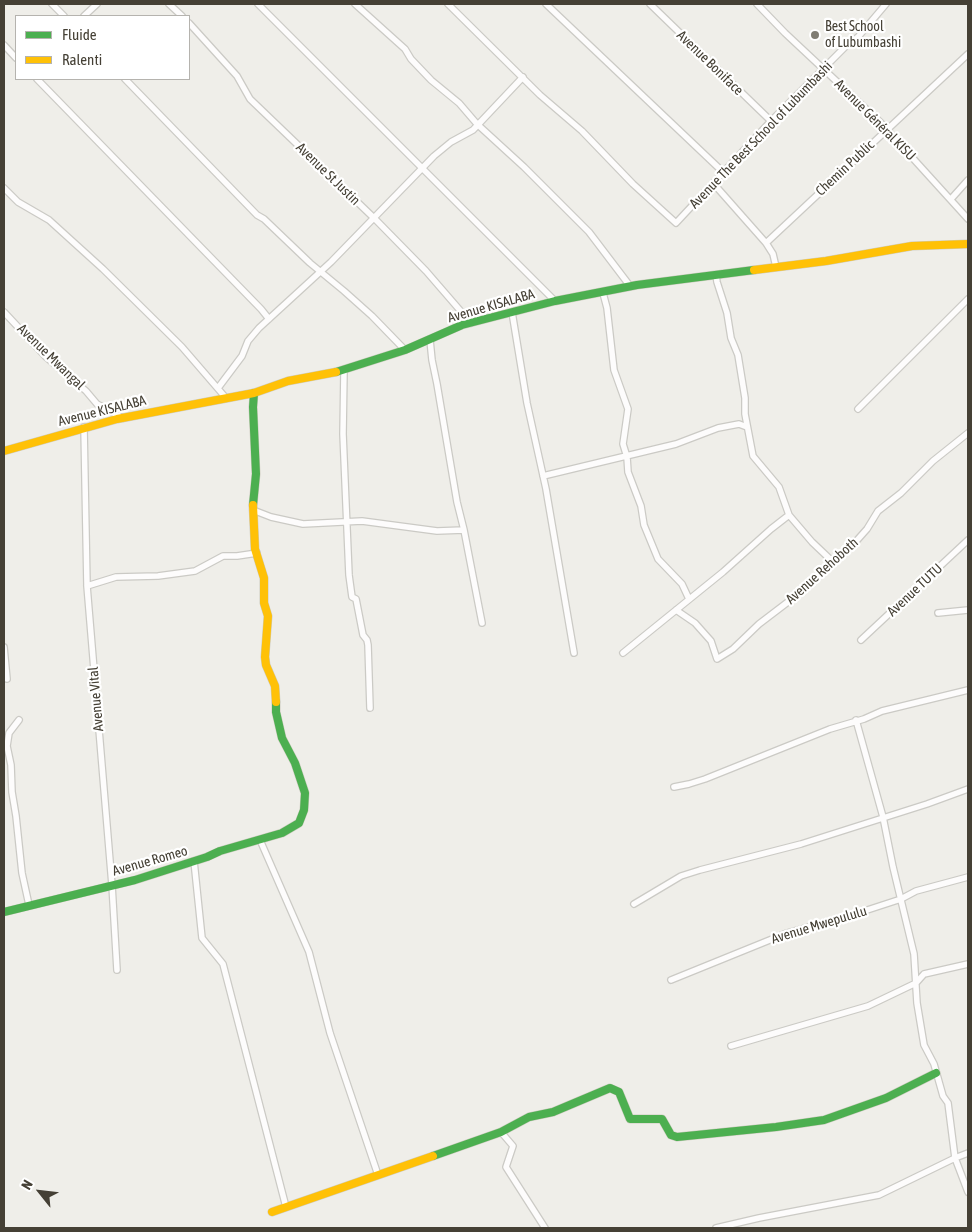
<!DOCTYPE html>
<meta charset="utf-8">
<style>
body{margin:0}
#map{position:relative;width:972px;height:1232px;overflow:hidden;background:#efeee9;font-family:"Asap Condensed",sans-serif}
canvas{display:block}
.frame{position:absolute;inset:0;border:5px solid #454035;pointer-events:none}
.legend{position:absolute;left:15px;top:15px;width:175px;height:65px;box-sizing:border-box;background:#fff;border:1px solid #b5b3ae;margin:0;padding:6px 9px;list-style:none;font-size:15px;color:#454035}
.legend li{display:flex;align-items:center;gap:10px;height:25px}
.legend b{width:25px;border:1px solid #b5b3ae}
.north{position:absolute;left:15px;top:1167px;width:50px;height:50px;-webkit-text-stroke:4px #fff;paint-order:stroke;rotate:299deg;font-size:14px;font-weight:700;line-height:20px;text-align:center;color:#454035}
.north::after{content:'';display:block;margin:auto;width:18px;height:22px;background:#454035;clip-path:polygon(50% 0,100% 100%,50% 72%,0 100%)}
</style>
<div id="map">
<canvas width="972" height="1232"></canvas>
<div class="frame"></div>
<ul class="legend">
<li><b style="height:6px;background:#4caf50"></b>Fluide</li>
<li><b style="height:6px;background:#ffc107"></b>Ralenti</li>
</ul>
<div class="north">N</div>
</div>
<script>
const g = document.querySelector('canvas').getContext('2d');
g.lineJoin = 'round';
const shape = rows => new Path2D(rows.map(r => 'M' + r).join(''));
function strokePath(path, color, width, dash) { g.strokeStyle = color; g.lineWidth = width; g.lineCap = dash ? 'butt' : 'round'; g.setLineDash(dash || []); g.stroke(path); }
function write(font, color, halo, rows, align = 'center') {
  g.font = font + ' "Asap Condensed",sans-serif'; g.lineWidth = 4.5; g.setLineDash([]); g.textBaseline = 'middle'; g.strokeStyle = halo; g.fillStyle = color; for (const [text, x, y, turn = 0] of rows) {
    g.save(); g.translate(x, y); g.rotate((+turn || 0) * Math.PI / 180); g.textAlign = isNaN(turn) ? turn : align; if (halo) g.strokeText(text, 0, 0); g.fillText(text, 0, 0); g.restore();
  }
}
const street = shape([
 [52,4,64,16],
 [169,4,182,16],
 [258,4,555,301],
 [355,4,405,49,411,59,431,80,459,103,477,124,524,167,589,232,630,286],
 [448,4,540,95,582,131,633,184,676,223,771,121,846,46,858,37,886,4],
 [546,4,723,172],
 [650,4,771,121],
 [757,4,785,33,880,122,968,219],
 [84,16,97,4],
 [189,23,237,76,250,99,375,219,426,271,471,323],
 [4,45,16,58],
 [37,79,261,309,269,319],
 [125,79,257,215,264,219,310,263,344,291,372,316,405,350],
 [713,183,766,243,773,254,776,267],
 [4,188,18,202,49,220,103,269,182,347,226,398],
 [951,199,968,180],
 [766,243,968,54],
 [716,275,717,282,727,313,731,338,738,355,745,398,745,414,753,456,779,487,789,515,812,542,832,561],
 [603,293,607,308,614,370,628,409,623,444,627,457,628,472,641,506,644,525,658,559,682,584,689,599],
 [4,312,46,357,86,391,97,404,123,418],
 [512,312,527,403,546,489,574,653],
 [430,340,432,360,437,384,457,502,464,530,482,623],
 [344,371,343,434,349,575,352,597,356,599,363,635,367,640,368,645,370,708],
 [218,388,242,356,248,341,259,328,331,262,434,156,451,142,473,130,523,77],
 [858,409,968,299],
 [84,427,87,586,112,885,117,970],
 [543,476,676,444,718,428,739,424,747,427],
 [253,510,271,517,303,524,362,521,437,531,464,530],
 [87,586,116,577,158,576,195,571,223,556,237,556,257,553],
 [676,610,695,623,711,641,717,659,733,649,759,624,801,592,832,561,851,547,867,529,878,511,901,493,933,461,968,433],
 [938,613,968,610],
 [861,640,968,540],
 [4,647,7,679],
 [623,653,723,572,771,529,789,515],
 [19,720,9,733,7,746,11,765,12,792,16,816,22,873,29,905],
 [856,720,883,817,893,867,914,954,917,1003,924,1045,934,1064,943,1096,948,1103,955,1158,968,1192],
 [674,787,689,784,705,779,830,729,864,719,882,711,968,690],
 [260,840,309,952,330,1033,378,1175],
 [194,861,202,938,223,964,286,1207],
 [634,904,681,876,700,870,801,844,927,804,968,789],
 [671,980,787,933,855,914,901,899,916,891,968,877],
 [731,1046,868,1006,916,983,924,974,968,964],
 [501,1132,513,1146,506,1167,545,1228],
 [716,1228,759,1218,879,1195,955,1158,968,1153]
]);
const fast = shape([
 [336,372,405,350,462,325,555,301,637,285,754,270],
 [253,505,256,474,253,407,254,393],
 [4,912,135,880,207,857,220,851,282,833,299,823,304,810,305,793,295,763,282,738,276,712,276,702],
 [433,1156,501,1132,529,1117,553,1112,610,1088,619,1092,630,1119,662,1119,671,1135,677,1137,776,1127,824,1120,886,1098,936,1073]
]);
const slow = shape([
 [754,270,826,261,912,246,968,244],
 [4,451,117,419,254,393,288,381,336,372],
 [253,505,255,549,264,578,264,603,268,616,265,657,266,665,275,686,276,702],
 [272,1212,433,1156]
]);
const markers = [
 [815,35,5,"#807d74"]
];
const poiNames = [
 ["Best School",825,27],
 ["of Lubumbashi",825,43]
];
const streetNames = [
 ["Avenue Boniface",710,63,44],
 ["Avenue Général KISU",875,120,45],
 ["Avenue The Best School of Lubumbashi",761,135,-46],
 ["Chemin Public",845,168,-43],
 ["Avenue St Justin",328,174,44],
 ["Avenue KISALABA",491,306,-16],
 ["Avenue Mwangal",51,357,44],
 ["Avenue KISALABA",102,411,-14],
 ["Avenue Rehoboth",822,571,-42],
 ["Avenue TUTU",915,590,-43],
 ["Avenue Vital",96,699,-95],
 ["Avenue Romeo",150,861,-16],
 ["Avenue Mwepululu",819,925,-17]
];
strokePath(street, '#cbcac5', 8);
strokePath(fast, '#ceccc0', 9);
strokePath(slow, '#ceccc0', 9);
strokePath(street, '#fdfcfc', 5.5);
strokePath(fast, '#4caf50', 8);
strokePath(slow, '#ffc107', 8);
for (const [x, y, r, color] of markers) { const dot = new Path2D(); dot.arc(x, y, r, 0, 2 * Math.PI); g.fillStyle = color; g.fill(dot); strokePath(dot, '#fff', 2); }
write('14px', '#454035', '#fff', poiNames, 'left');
write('14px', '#454035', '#fff', streetNames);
</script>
